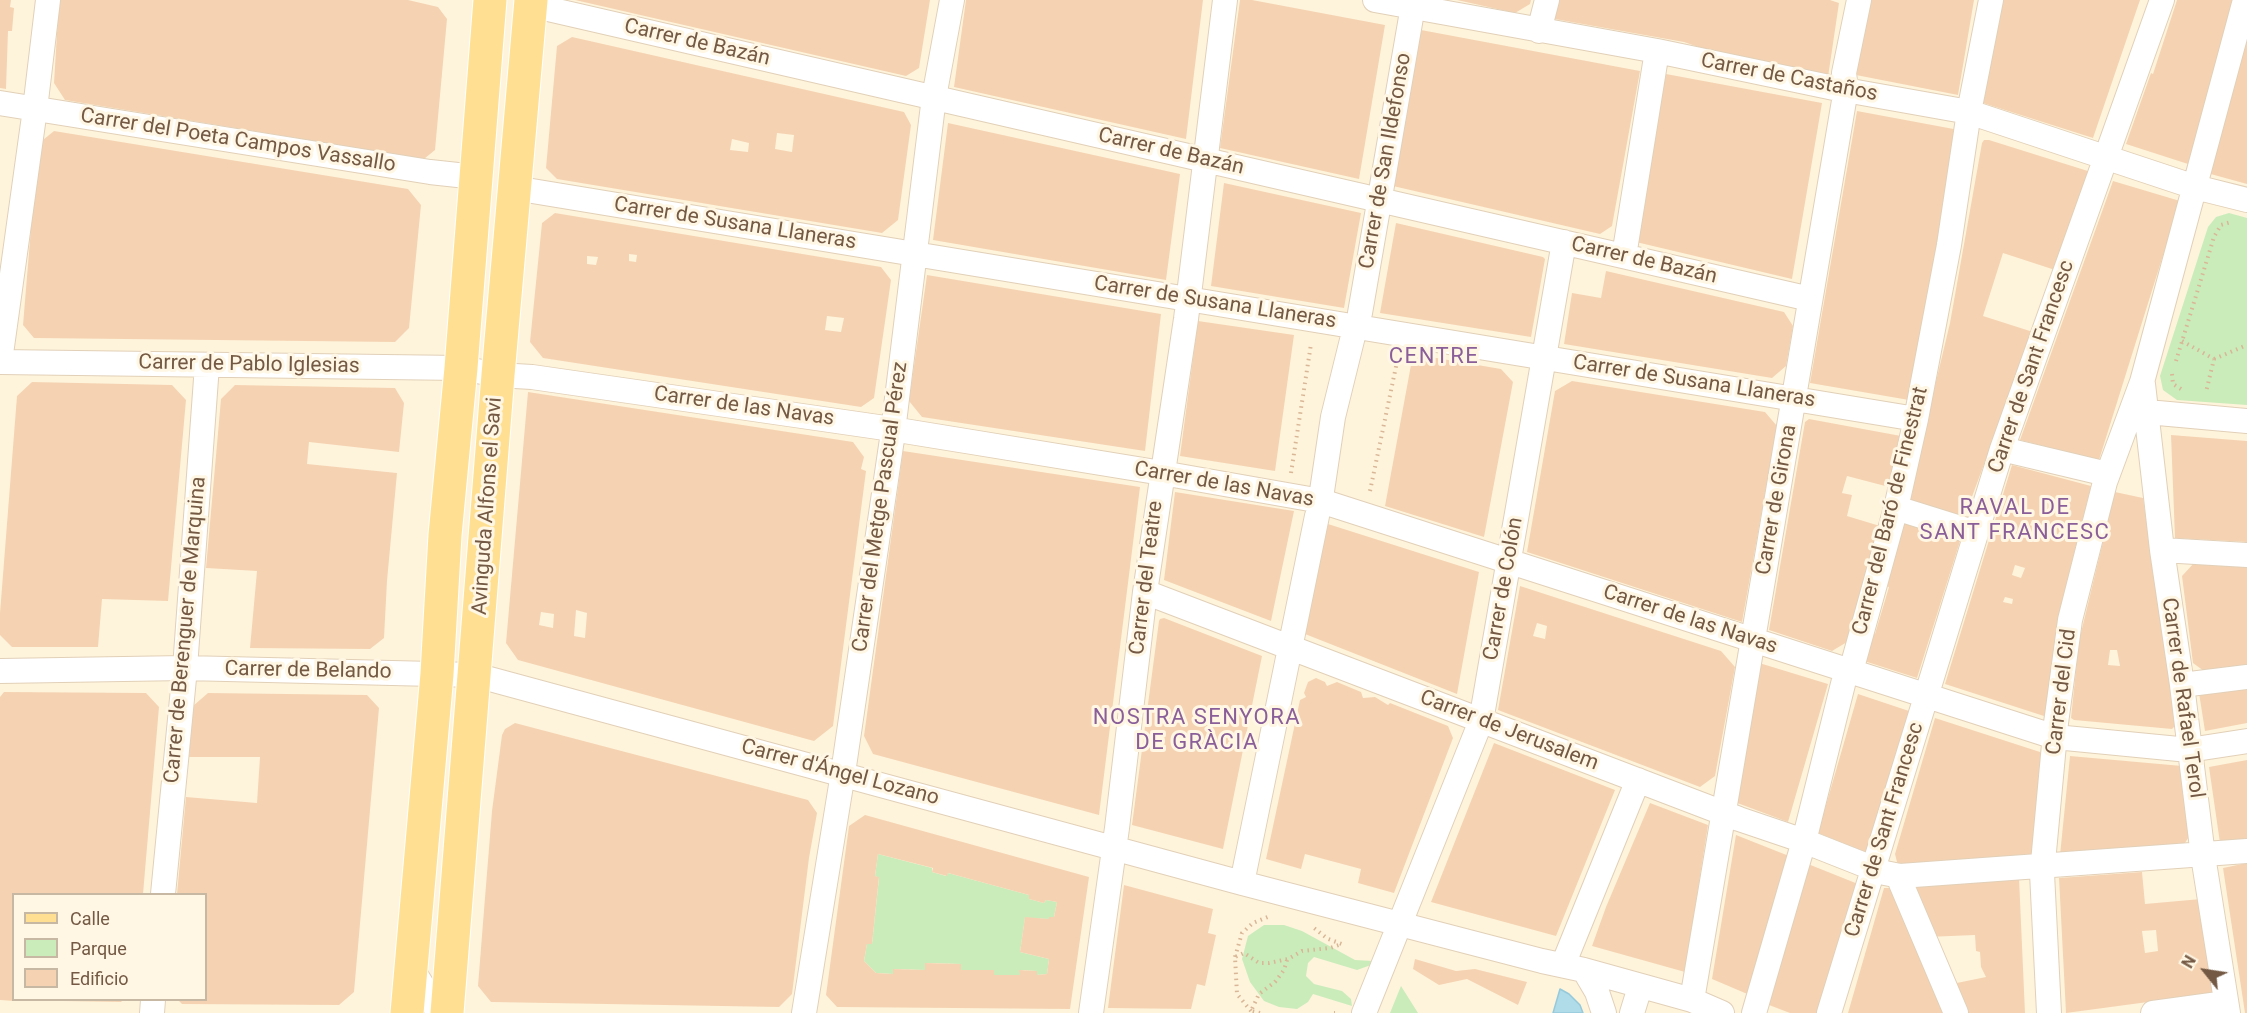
<!DOCTYPE html>
<meta charset="utf-8">
<style>
body{margin:0}
#map{position:relative;width:2247px;height:1013px;overflow:hidden;background:#fef4dc;font-family:Roboto,sans-serif}
canvas{display:block}
.legend{position:absolute;left:12px;top:893px;width:195px;height:108px;box-sizing:border-box;background:#fff7e4;border:2px solid #c7b8a4;margin:0;padding:8px 10px;list-style:none;font-size:18px;color:#745944}
.legend li{display:flex;align-items:center;gap:12px;height:30px}
.legend b{width:30px;border:2px solid #c7b8a4}
.north{position:absolute;left:2175px;top:941px;width:60px;height:60px;-webkit-text-stroke:4px #fff7e4;paint-order:stroke;rotate:300deg;font-size:16px;font-weight:700;line-height:24px;text-align:center;color:#745944}
.north::after{content:'';display:block;margin:auto;width:21px;height:27px;background:#745944;clip-path:polygon(50% 0,100% 100%,50% 72%,0 100%)}
</style>
<div id="map">
<canvas width="2247" height="1013"></canvas>
<ul class="legend">
<li><b style="height:8px;background:#ffe092"></b>Calle</li>
<li><b style="height:16px;background:#caecbb"></b>Parque</li>
<li><b style="height:16px;background:#f5d3b2"></b>Edificio</li>
</ul>
<div class="north">N</div>
</div>
<script>
const g = document.querySelector('canvas').getContext('2d');
g.lineJoin = 'round';
function fillPath(path, color) { g.fillStyle = color; g.fill(path, 'evenodd'); }
const shape = rows => new Path2D(rows.map(r => 'M' + r).join(''));
function strokePath(path, color, width, dash) { g.strokeStyle = color; g.lineWidth = width; g.lineCap = dash ? 'butt' : 'round'; g.setLineDash(dash || []); g.stroke(path); }
function write(font, color, halo, rows, align = 'center') {
  g.font = font + ' Roboto,sans-serif'; g.lineWidth = 6; g.setLineDash([]); g.textBaseline = 'middle'; g.strokeStyle = halo; g.fillStyle = color; for (const [text, x, y, turn = 0] of rows) {
    g.save(); g.translate(x, y); g.rotate((+turn || 0) * Math.PI / 180); g.textAlign = isNaN(turn) ? turn : align; if (halo) g.strokeText(text, 0, 0); g.fillText(text, 0, 0); g.restore();
  }
}
const green = shape([
 [2229,213,2247,218,2247,405,2177,400,2163,390,2160,376,2208,227,2216,217],
 [878,854,932,868,932,872,946,876,948,873,1029,895,1029,899,1044,903,1046,900,1057,902,1054,917,1049,917,1049,919,1025,918,1020,952,1049,959,1047,974,1037,975,1037,971,1020,970,1020,975,994,975,993,970,961,970,961,964,926,963,925,970,894,969,893,974,876,973,864,961,867,944,872,944,879,878,875,876],
 [1264,925,1284,925,1302,931,1355,960,1373,961,1371,965,1357,970,1314,957,1308,963,1306,976,1314,984,1342,991,1351,999,1352,1006,1313,994,1308,1002,1297,1009,1279,1007,1264,1001,1250,982,1242,959,1248,936],
 [1401,986,1418,1013,1390,1013]
]);
const water = shape([
 [1560,989,1569,994,1580,1005,1583,1013,1553,1013,1560,989]
]);
const building = shape([
 [0,0,11,0,10,7,14,8,12,31,8,31,6,89,0,88],
 [59,0,408,0,438,7,447,19,435,150,424,159,65,100,54,83],
 [575,0,930,0,919,68,906,76],
 [966,0,1203,0,1186,139,954,87],
 [1240,0,1252,0,1385,25,1359,179,1220,148],
 [1457,0,1531,0,1530,4,1515,13],
 [1554,0,1830,0,1839,3,1828,77,1747,64,1684,42,1549,18],
 [1869,0,1974,0,1958,95,1856,75],
 [1997,0,2140,0,2093,138,1983,103],
 [2177,0,2236,0,2188,164,2126,144,2151,73,2153,74],
 [1421,30,1640,71,1612,226,1600,234,1393,186],
 [572,37,904,112,911,125,898,220,882,233,557,179,546,168,557,46],
 [777,133,794,135,792,152,775,149],
 [732,139,749,143,748,152,730,150],
 [2247,39,2247,184,2207,173],
 [1666,74,1822,103,1792,279,1636,242],
 [1857,111,1959,130,1909,400,1810,383],
 [948,123,1180,174,1166,280,933,240],
 [54,131,408,189,421,205,409,328,395,342,34,338,23,325,38,144],
 [1984,140,1989,140,2091,172,2055,270,2003,253,1983,316,2033,332,1963,521,1907,503,1950,323,1982,143],
 [2113,181,2180,201,2099,460,2020,440],
 [1224,183,1361,213,1344,308,1211,286],
 [555,213,881,267,891,280,874,398,861,407,543,358,530,342,542,223],
 [629,254,637,255,636,262,629,261],
 [587,256,598,257,596,265,587,264],
 [827,316,844,318,841,332,825,330],
 [1396,223,1543,257,1545,259,1531,337,1380,313],
 [1606,271,1784,312,1793,326,1786,366,1772,378,1564,344,1572,293,1601,298],
 [927,275,1161,314,1145,451,922,417,909,401],
 [1198,321,1294,335,1275,471,1180,456],
 [1413,354,1501,369,1513,382,1484,537,1385,506],
 [1572,381,1765,412,1777,426,1742,622,1527,552,1555,391],
 [32,382,172,385,186,400,168,601,102,599,98,647,12,647,0,635,0,613,17,396],
 [235,385,395,388,404,403,399,452,309,442,307,464,397,473,387,581,384,638,370,649,250,648,257,571,206,568,221,399],
 [528,392,853,442,864,457,861,469,866,471,833,726,814,741,518,660,506,643],
 [576,610,587,613,585,638,574,636],
 [541,612,554,614,553,628,539,625],
 [1809,419,1901,436,1889,487,1847,476,1842,493,1852,495,1847,516,1880,526,1847,642,1832,651,1769,630,1805,422],
 [2171,435,2247,441,2247,542,2175,538],
 [903,451,1140,487,1099,815,873,754,864,736],
 [2012,465,2091,486,2058,617,2047,717,1945,684],
 [2032,520,2039,521,2037,528,2030,525],
 [2015,565,2025,568,2021,578,2012,575],
 [2005,597,2013,599,2012,604,2003,602],
 [1175,492,1294,511,1271,621,1164,580],
 [2115,492,2143,498,2176,725,2172,729,2074,720,2071,718,2079,641],
 [2110,650,2117,650,2120,666,2108,665],
 [1904,522,1961,538,1917,678,1864,661,1872,633,1875,634,1889,587,1885,586],
 [1328,524,1479,572,1457,694,1305,634],
 [2194,563,2247,566,2247,668,2208,674,2193,663,2182,576],
 [1520,586,1721,651,1735,667,1715,776,1700,787,1498,710],
 [1537,623,1547,626,1545,639,1533,636],
 [1164,618,1262,656,1223,849,1132,825,1159,621,1160,619],
 [1756,662,1828,684,1788,822,1732,801],
 [1316,678,1325,682,1327,686,1337,682,1361,692,1363,698,1375,697,1388,705,1390,703,1448,726,1453,738,1394,893,1358,883,1361,869,1305,854,1301,869,1266,859,1300,700,1306,697,1304,693,1308,682],
 [2247,687,2247,723,2205,731,2199,693],
 [4,692,146,693,159,707,143,894,14,894,14,1001,0,1000,0,697],
 [208,693,367,695,379,708,354,992,339,1005,182,1004,178,1000,206,1000,206,894,177,894,186,797,257,803,260,757,189,757,193,706],
 [1858,694,1909,711,1868,853,1818,833],
 [1935,718,2040,752,2043,757,2031,857,1901,866,1897,862,1895,854],
 [515,723,808,800,817,813,809,858,792,994,779,1007,491,1002,478,986,484,910,492,811,502,735,505,729],
 [1494,743,1615,790,1556,936,1431,902],
 [2070,756,2182,766,2192,832,2183,846,2060,855],
 [2247,760,2247,839,2220,843,2209,767],
 [1650,803,1708,825,1685,972,1592,946,1606,907],
 [865,815,1089,877,1070,1009,837,1007,826,995,849,826],
 [878,854,933,868,932,872,947,876,948,873,1029,895,1029,899,1044,903,1046,900,1057,902,1054,917,1049,917,1049,919,1025,917,1020,952,1049,959,1047,974,1037,975,1037,971,1019,970,1020,975,994,975,994,970,961,970,961,964,925,963,925,970,893,969,893,974,876,973,864,961,867,944,872,944,879,877,875,876],
 [1736,835,1789,856,1752,996,1712,979],
 [2247,863,2247,1013,2245,1013,2223,868],
 [1808,864,1858,884,1820,1013,1790,1013,1769,1005],
 [2142,872,2145,904,2201,899,2215,993,2066,1013,2059,878],
 [2156,930,2158,951,2145,953,2142,931],
 [2019,878,2025,1013,1958,1013,1947,985,1986,977,1981,967,1980,952,1976,951,1975,935,1927,937,1911,898,1919,884],
 [1124,885,1213,909,1208,933,1216,935,1205,986,1197,984,1191,1009,1108,1008],
 [1884,888,1898,888,1950,1013,1848,1013],
 [1415,959,1456,971,1475,969,1527,982,1518,1005,1467,979,1439,985,1413,969],
 [63,1000,123,1000,121,1002,63,1001]
]);
const path = shape([
 [2182,341,2214,359,2206,392],
 [2214,359,2247,345],
 [2176,361,2214,237,2221,225,2231,222],
 [2172,374,2173,384,2181,389],
 [1291,473,1311,344],
 [1370,491,1398,357],
 [1235,957,1242,933,1253,923,1270,916],
 [1251,1011,1237,994,1235,957,1244,953,1259,963,1269,963,1288,959,1302,951,1330,948,1342,944,1328,939,1314,928],
 [1260,1013,1251,1011,1259,994,1275,982,1284,970,1287,960],
 [1334,1013,1335,1013]
]);
const street = shape([
 [1375,0,1657,51,1834,88,1969,112,2195,187,2247,200],
 [531,5,1810,299],
 [1539,31,1547,0],
 [0,103,430,172,476,177],
 [514,188,1916,419],
 [1624,256,1657,51],
 [1360,313,1414,0],
 [0,361,35,109,48,0],
 [0,362,461,368,498,375,532,377,892,429,1162,473,1321,501,2055,737,2189,750,2247,741],
 [2143,384,2162,550,2182,685,2203,856,2228,1013],
 [2147,412,2247,421],
 [2002,449,2107,474],
 [1322,491,1333,417,1353,336],
 [1896,508,1976,533],
 [2162,550,2247,555],
 [1145,592,1739,819,1804,841,1885,873,1900,876,2247,851],
 [0,671,185,668,475,675,1242,883,1542,961,1584,970,1692,1000,1722,1013],
 [2182,685,2247,677],
 [1900,876,1900,881,1956,1013],
 [1242,883,1317,516],
 [163,894,185,668,207,365],
 [1563,965,1638,780],
 [411,967,439,1013],
 [1584,970,1597,992,1604,1013],
 [1692,1000,1846,89,1844,73,1859,0],
 [152,1013,153,1000],
 [804,1013,843,773,892,439,934,97,952,0],
 [1091,1013,1117,828,1145,592,1186,319,1225,0],
 [1364,1013,1481,721,1564,242],
 [1632,1013,1640,987],
 [1754,1013,1804,841,1845,676,1851,671,1896,508,1916,419,1949,245,1969,112,1991,0],
 [1829,1013,2002,449,2162,0],
 [2049,1013,2042,873,2056,723,2070,620,2105,482,2142,382,2245,0],
 [2153,1013,2226,1003]
]);
const primary = shape([
 [407,1013,437,674,445,535,461,368,490,0],
 [447,1013,498,375,531,0]
]);
const streetNames = [
 ["Carrer de Bazán",697,43,13],
 ["Carrer de Castaños",1789,78,11],
 ["Carrer del Poeta Campos Vassallo",238,141,9],
 ["Carrer de Bazán",1171,152,13],
 ["Carrer de San Ildefonso",1386,161,-80],
 ["Carrer de Susana Llaneras",735,224,9],
 ["Carrer de Bazán",1644,261,13],
 ["Carrer de Susana Llaneras",1215,303,9],
 ["Carrer de Pablo Iglesias",249,365,1],
 ["Carrer de Sant Francesc",2032,367,-71],
 ["Carrer de Susana Llaneras",1694,382,9],
 ["Carrer de las Navas",744,407,8],
 ["Carrer de las Navas",1224,485,10],
 ["Carrer de Girona",1777,500,-80],
 ["Avinguda Alfons el Savi",488,506,-86],
 ["Carrer del Metge Pascual Pérez",881,507,-82],
 ["Carrer del Baró de Finestrat",1891,511,-76],
 ["Carrer del Teatre",1147,578,-83],
 ["Carrer de Colón",1504,589,-80],
 ["Carrer de las Navas",1690,620,18],
 ["Carrer de Berenguer de Marquina",186,630,-85],
 ["Carrer de Belando",308,671,1],
 ["Carrer del Cid",2062,692,-83],
 ["Carrer de Rafael Terol",2182,698,82],
 ["Carrer de Jerusalem",1509,731,21],
 ["Carrer d'Ángel Lozano",840,773,15],
 ["Carrer de Sant Francesc",1885,830,-73]
];
const neighbourhoodNames = [
 ["CENTRE",1434,357],
 ["RAVAL DE",2015,508],
 ["SANT FRANCESC",2015,533],
 ["NOSTRA SENYORA",1197,718],
 ["DE GRÀCIA",1197,743]
];
fillPath(green, '#caecbb');
fillPath(water, '#b0dbe8');
strokePath(water, '#96cadb', 1.5);
fillPath(building, '#f5d3b2');
strokePath(street, '#e2d0b8', 26);
strokePath(primary, '#fff', 35);
strokePath(path, '#d9b696', 4, [1.5, 4.5]);
strokePath(street, '#fff', 24);
strokePath(primary, '#ffe092', 33);
write('21px', '#745944', '#fff7e4', streetNames);
g.letterSpacing = '1.5px';
write('22px', '#8a5f99', '#fff7e4', neighbourhoodNames);
g.letterSpacing = '0px';
</script>
